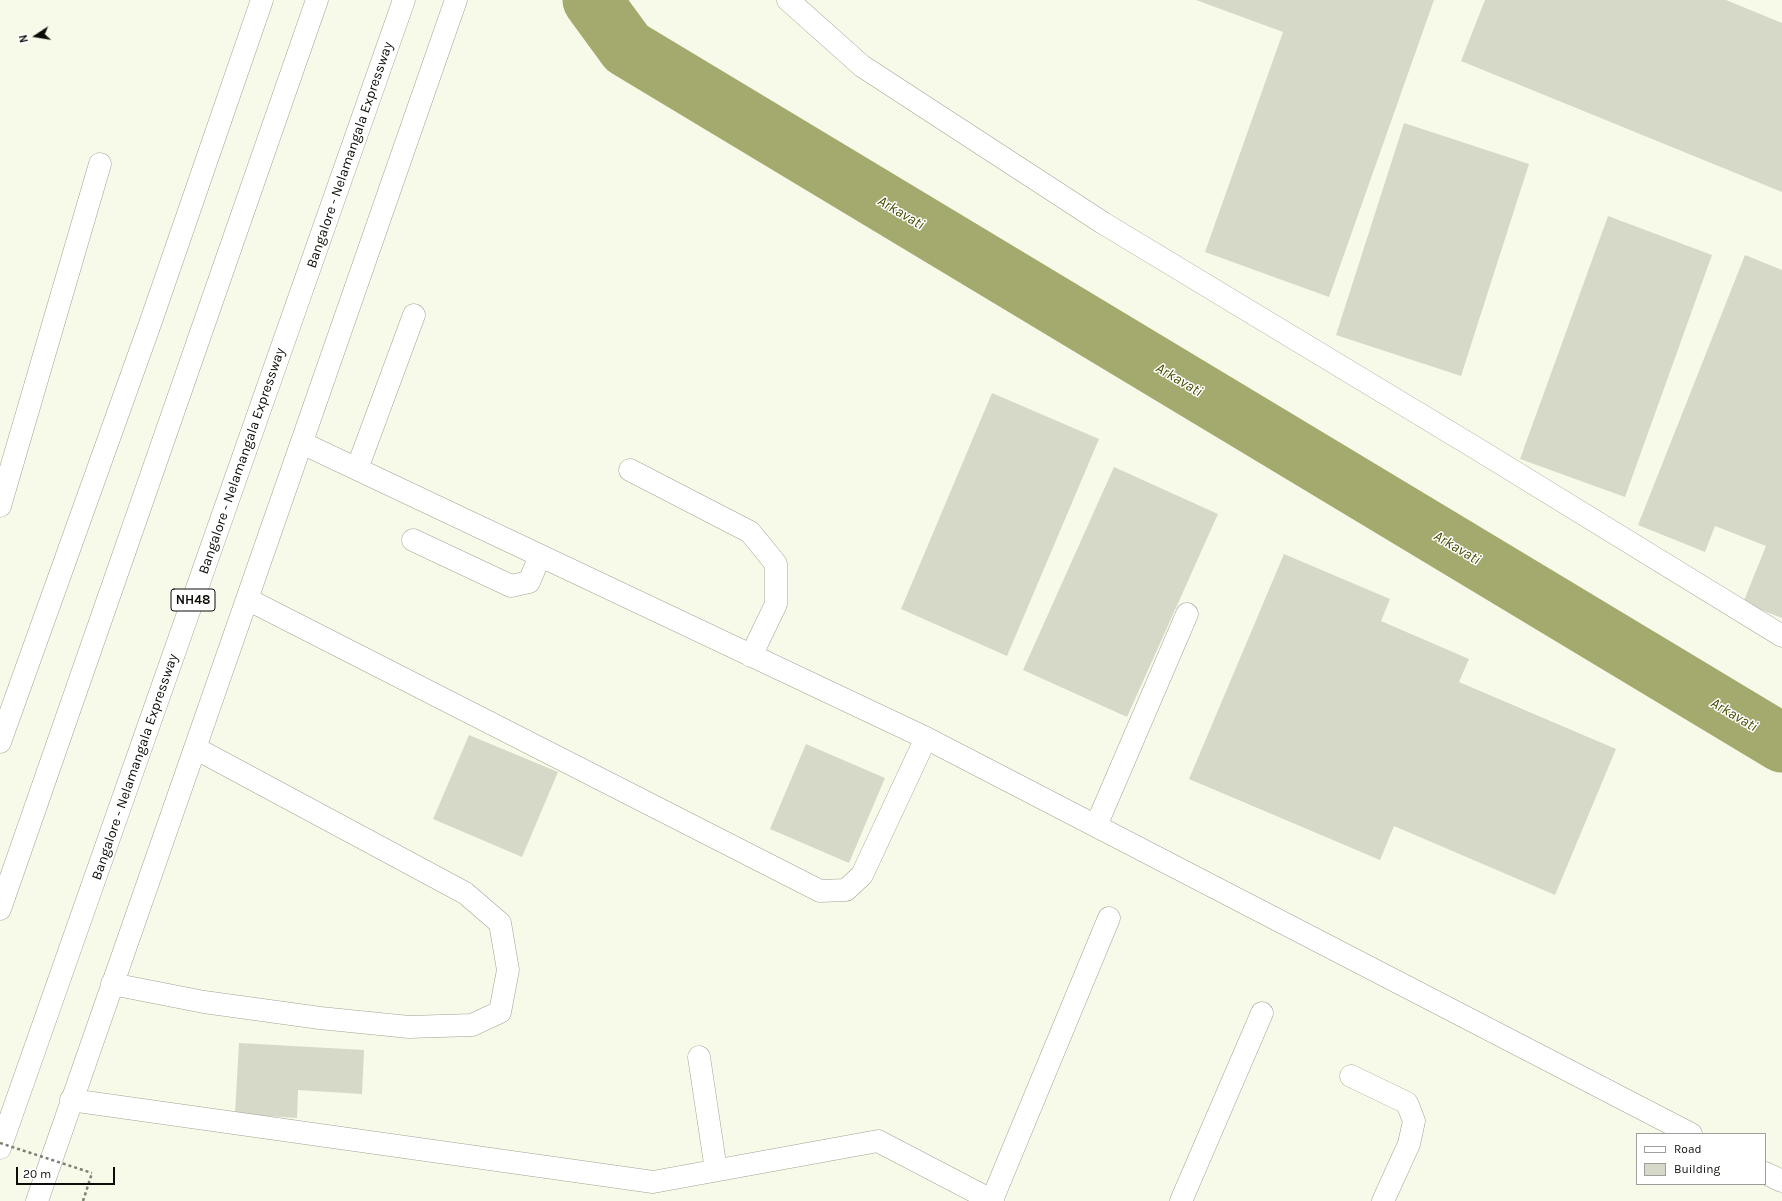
<!DOCTYPE html>
<style>
body{margin:0}
#map{position:relative;width:1782px;height:1201px;overflow:hidden;background:#f8fae9;font-family:Karla,sans-serif}
canvas{display:block}
.legend{position:absolute;left:1636px;top:1133px;width:130px;height:52px;box-sizing:border-box;background:#fff;border:1px solid #9e9e9c;margin:0;padding:5px 7px;list-style:none;font-size:12px;color:#0d0d08}
.legend li{display:flex;align-items:center;gap:8px;height:20px}
.legend b{width:20px;border:1px solid #9e9e9c}
.north{position:absolute;left:16px;top:16px;width:40px;height:40px;-webkit-text-stroke:3px #fff;paint-order:stroke;rotate:258deg;font-size:11px;font-weight:700;line-height:16px;text-align:center;color:#0d0d08}
.north::after{content:'';display:block;margin:auto;width:14px;height:18px;background:#0d0d08;clip-path:polygon(50% 0,100% 100%,50% 72%,0 100%)}
.scale{position:absolute;left:16px;top:1167px;width:99px;height:18px;box-sizing:border-box;border:2px solid #0d0d08;border-top:0;padding-left:5px;font-size:12px;line-height:14px;white-space:nowrap;color:#0d0d08;-webkit-text-stroke:3px #fff;paint-order:stroke}
</style>
<div id="map">
<canvas width="1782" height="1201"></canvas>
<ul class="legend">
<li><b style="height:5px;background:#fff"></b>Road</li>
<li><b style="height:11px;background:#d7d9c8"></b>Building</li>
</ul>
<div class="north">N</div>
<div class="scale">20 m</div>
</div>
<script>
const g = document.querySelector('canvas').getContext('2d');
g.lineJoin = 'round';
const shape = rows => new Path2D(rows.map(r => 'M' + r).join(''));
function strokePath(path, color, width, dash) { g.strokeStyle = color; g.lineWidth = width; g.lineCap = dash ? 'butt' : 'round'; g.setLineDash(dash || []); g.stroke(path); }
function fillPath(path, color) { g.fillStyle = color; g.fill(path, 'evenodd'); }
function write(font, color, halo, rows, align = 'center') {
  g.font = font + ' Karla,sans-serif'; g.lineWidth = 3; g.setLineDash([]); g.textBaseline = 'middle'; g.strokeStyle = halo; g.fillStyle = color; for (const [text, x, y, turn = 0] of rows) {
    g.save(); g.translate(x, y); g.rotate((+turn || 0) * Math.PI / 180); g.textAlign = isNaN(turn) ? turn : align; if (halo) g.strokeText(text, 0, 0); g.fillText(text, 0, 0); g.restore();
  }
}
const river = shape([
 [592,0,627,48,1782,743]
]);
const building = shape([
 [1196,0,1434,0,1329,297,1205,252,1283,32],
 [1485,0,1726,0,1782,23,1782,192,1461,61],
 [1404,123,1529,164,1461,376,1336,335],
 [1608,216,1712,255,1625,497,1520,459],
 [1745,255,1782,270,1782,618,1743,603,1766,546,1715,526,1705,552,1638,525],
 [992,393,1099,439,1007,656,901,609],
 [1114,467,1218,514,1127,717,1023,670],
 [1284,554,1390,599,1381,621,1469,659,1459,682,1616,749,1555,895,1394,826,1380,860,1189,779],
 [469,735,558,772,522,857,433,819],
 [806,744,885,778,849,863,770,829],
 [239,1043,364,1050,362,1094,298,1090,297,1118,235,1114]
]);
const path = shape([
 [83,1201,92,1173]
]);
const minor = shape([
 [788,0,862,66,1103,223,1479,450,1782,636],
 [302,443,926,738,1691,1134],
 [357,469,414,315],
 [630,470,750,532,776,564,776,604,751,656],
 [0,506,100,164],
 [413,540,511,586,529,582,540,556],
 [247,599,820,891,846,890,862,875,926,738],
 [0,742,150,324,262,0],
 [1096,826,1187,614],
 [112,984,204,1002,320,1018,409,1027,472,1025,500,1012,508,970,500,923,465,893,195,748],
 [699,1057,716,1170],
 [1351,1076,1407,1103,1414,1121,1409,1144,1383,1201],
 [71,1100,653,1182,878,1141,993,1201],
 [1765,1173,1782,1181],
 [992,1200,1109,918],
 [37,1201,456,0],
 [1181,1201,1262,1013]
]);
const highway = shape([
 [0,909,317,0],
 [0,1148,404,0]
]);
const pathBridge = shape([
 [0,1143,92,1173]
]);
const shields = [
 [193,600,44]
];
const shieldNames = [
 ["NH48",193,600]
];
const streetNames = [
 ["Bangalore - Nelamangala Expressway",350,155,-71],
 ["Bangalore - Nelamangala Expressway",242,461,-71],
 ["Bangalore - Nelamangala Expressway",135,767,-71]
];
const waterNames = [
 ["Arkavati",901,213,31],
 ["Arkavati",1179,380,31],
 ["Arkavati",1457,548,31],
 ["Arkavati",1734,715,31]
];
strokePath(river, '#a4aa6d', 59);
fillPath(building, '#d7d9c8');
strokePath(minor, '#a0a393', 23);
strokePath(highway, '#a0a393', 23);
strokePath(path, '#7d7e73', 2.5, [3, 3]);
strokePath(minor, '#fff', 22);
strokePath(highway, '#fff', 22);
strokePath(pathBridge, '#7d7e73', 2.5, [3, 3]);
for (const [x, y, w] of shields) { const box = new Path2D(); box.roundRect(x - w / 2, y - 11, w, 22, 3); g.fillStyle = '#fff'; g.fill(box); strokePath(box, '#0d0d08', 1); }
write('bold 13px', '#0d0d08', null, shieldNames);
write('14px', '#0d0d08', '#fff', streetNames);
write('italic 15px', '#484c00', '#fff', waterNames);
</script>
